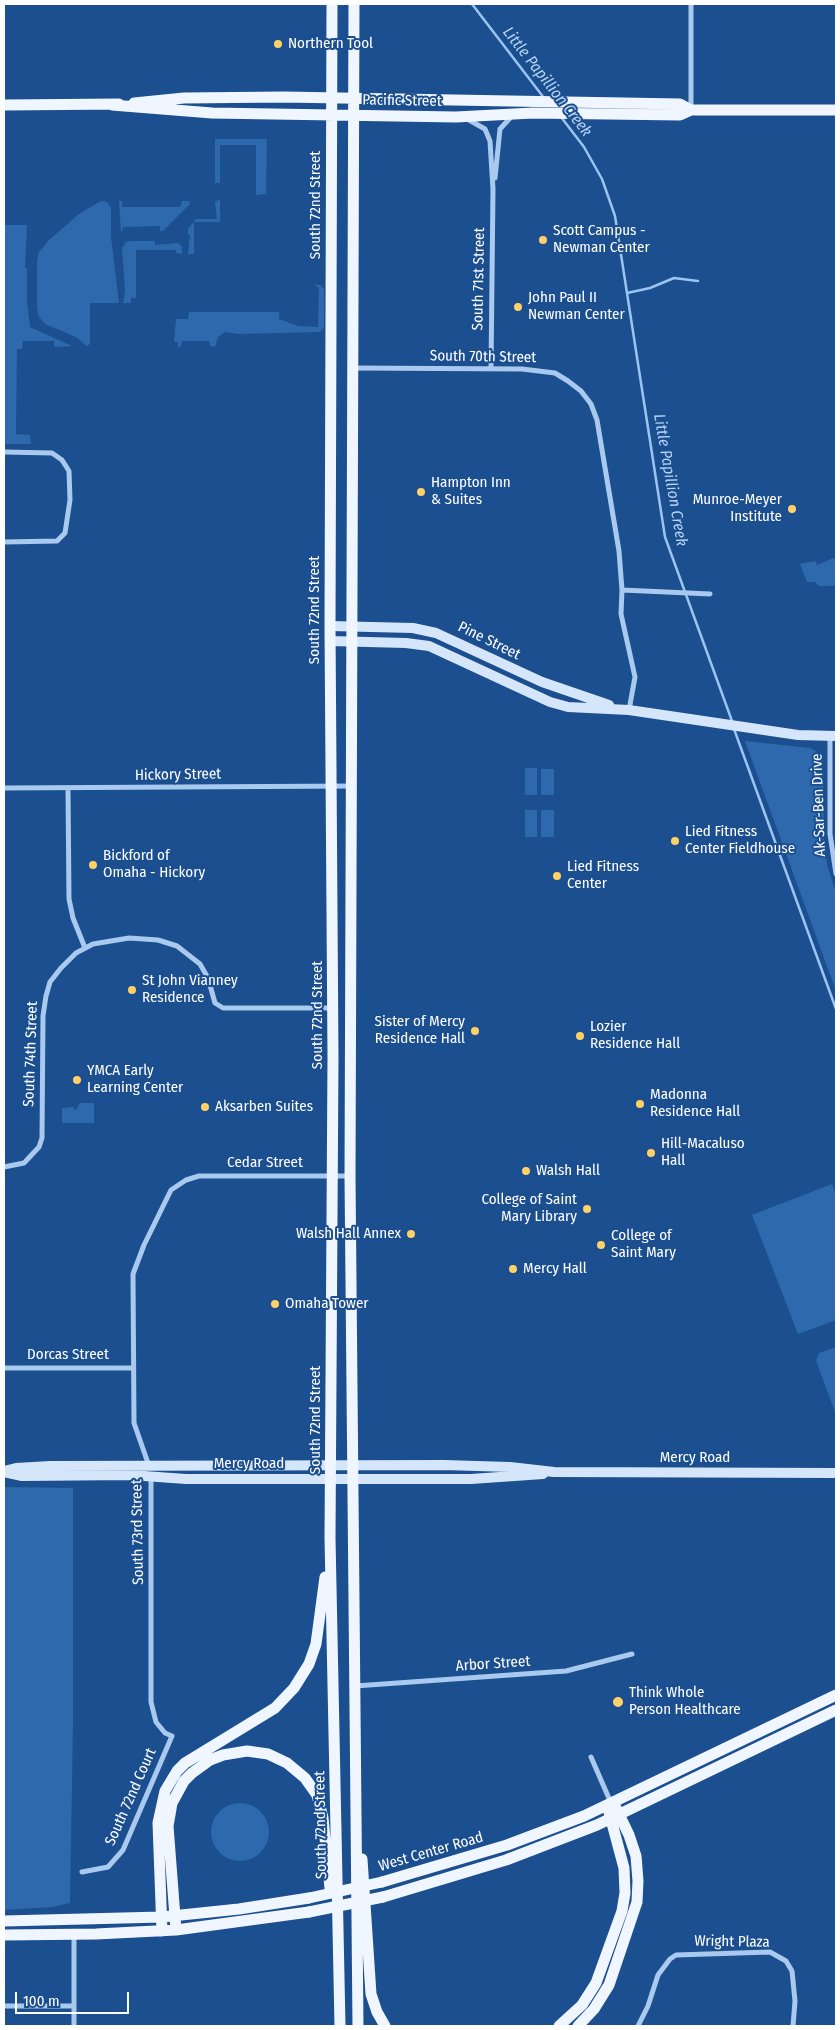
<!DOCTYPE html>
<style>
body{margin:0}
#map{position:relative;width:840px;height:2030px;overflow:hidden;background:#1b4f8f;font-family:"Fira Sans Condensed",sans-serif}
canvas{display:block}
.frame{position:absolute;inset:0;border:5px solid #fff;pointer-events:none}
.scale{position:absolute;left:15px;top:1992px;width:114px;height:22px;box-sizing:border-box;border:2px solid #fff;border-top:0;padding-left:6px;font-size:15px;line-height:18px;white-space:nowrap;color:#fff;-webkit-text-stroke:4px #1b4f8f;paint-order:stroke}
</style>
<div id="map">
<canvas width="840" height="2030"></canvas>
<div class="frame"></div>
<div class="scale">100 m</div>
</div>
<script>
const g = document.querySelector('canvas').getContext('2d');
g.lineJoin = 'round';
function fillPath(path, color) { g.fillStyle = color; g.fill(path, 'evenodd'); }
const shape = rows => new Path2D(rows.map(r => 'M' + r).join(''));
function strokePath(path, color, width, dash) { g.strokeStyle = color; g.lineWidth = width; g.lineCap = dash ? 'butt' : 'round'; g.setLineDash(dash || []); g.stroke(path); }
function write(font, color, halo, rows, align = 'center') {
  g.font = font + ' "Fira Sans Condensed",sans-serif'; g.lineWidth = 4; g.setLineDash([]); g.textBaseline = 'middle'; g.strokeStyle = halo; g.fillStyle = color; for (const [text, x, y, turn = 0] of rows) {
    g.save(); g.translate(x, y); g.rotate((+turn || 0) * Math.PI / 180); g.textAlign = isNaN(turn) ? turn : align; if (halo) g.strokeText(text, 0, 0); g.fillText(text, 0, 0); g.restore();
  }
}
const green = shape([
 [215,139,267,139,266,194,256,195,256,145,220,145,220,183,215,183],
 [220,199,220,222,194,222,194,254,188,254,190,235,188,235,188,229,196,219,217,219,215,202],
 [101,201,107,202,111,208,111,237,119,303,90,303,90,344,87,346,76,337,45,324,39,317,37,308,37,260,39,252,49,240,79,214],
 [119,201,122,201,122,207,180,207,182,201,189,201,190,204,163,231,160,231,160,226,123,227,121,233],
 [4,225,27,225,25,268,27,268,27,302,30,327,72,346,54,347,54,341,23,341,22,349,17,349,16,434,30,435,31,444,4,444],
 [131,241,155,241,155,245,178,243,182,247,182,254,176,253,176,250,136,250,136,298,131,298,131,303,123,303,125,291,122,248,126,242],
 [314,284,320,285,324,289,324,328,320,332,237,334,225,332,218,337,215,347,210,346,209,341,182,341,181,346,178,347,178,342,174,342,176,319,188,319,189,312,279,312,279,319,298,326,318,327,319,288],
 [836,557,836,586,819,586,815,582,807,582,800,564,816,561,817,565],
 [745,741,810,748,823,755,824,848,828,868,836,893,836,991],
 [525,768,537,768,537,795,525,795],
 [541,769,554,769,554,795,541,795],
 [525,810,537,810,537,837,525,837],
 [541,810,554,810,554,837,541,837],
 [80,1103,94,1103,94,1123,62,1123,62,1108,74,1107,75,1111],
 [832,1184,836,1194,836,1320,798,1334,752,1215],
 [836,1347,836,1415,816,1360,819,1353],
 [4,1487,73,1488,73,1723,70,1903,53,1907,4,1910],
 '211 1832a29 29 0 1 1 58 0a29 29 0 1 1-58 0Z'
]);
const stream = shape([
 [472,4,544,98],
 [561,117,584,147,602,179,615,216,665,537,732,721],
 [627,293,650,288,674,278,698,281],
 [734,729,836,1009]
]);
const street = shape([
 [691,108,691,4],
 [469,120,485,129,490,141,493,189,491,369],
 [495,178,500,129,511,117],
 [353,368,522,369,555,373,568,381,581,391,591,404,597,420,619,551,622,590],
 [4,452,52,453,62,460,69,471,70,500,65,533,57,541,4,542],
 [629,710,635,677,621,614,622,590,710,594],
 [830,736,830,834,836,874],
 [4,788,352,786],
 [68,788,69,899,73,918,85,948],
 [4,1167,24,1163,39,1147,42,1138,43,1016,46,996,50,982,61,968,76,953,93,944,129,938,158,940,177,946,200,964,208,978,215,1003,223,1008,332,1008],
 [4,1368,133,1368],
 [149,1466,134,1423,133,1274,144,1245,171,1190,186,1180,199,1176,349,1176],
 [355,1686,566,1671,632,1654],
 [591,1757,611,1803],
 [82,1872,108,1867,123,1850,172,1736,165,1733,156,1722,151,1702,151,1477],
 [74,1935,74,2026],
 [4,2006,74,2006],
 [638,2026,648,2006,658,1975,670,1959,676,1955,770,1952,786,1961,792,1971,795,2001,793,2026]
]);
const secondary = shape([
 [330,626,413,628,436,633,542,682,609,705],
 [330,641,406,643,429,646,550,702,568,707,629,710,798,735,836,736],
 [4,1471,16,1468,50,1466,444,1465,510,1467,554,1472,836,1473],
 [4,1472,22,1476,130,1475,186,1479,471,1479,543,1474]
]);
const primary = shape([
 [332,4,330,626,333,1058,330,1538,340,2026],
 [354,4,350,1176,358,2026],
 [134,103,184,98,284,97,680,104,691,110],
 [4,105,119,104],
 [112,105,212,113,456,117,533,113,680,115,691,110,836,110],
 [362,1859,371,1994,377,2012,385,2026],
 [382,1882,507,1845,584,1816,836,1695],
 [383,1897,506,1860,597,1825,836,1710],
 [4,1921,162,1917,239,1909,309,1898],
 [176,1930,168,1826,172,1803,184,1781,192,1773,210,1760,223,1755,247,1751,268,1754,287,1763,305,1778,317,1795,323,1818,330,1888],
 [162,1931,158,1823,165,1791,177,1771,185,1763,275,1708,294,1688,309,1664,316,1644,325,1577],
 [4,1935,96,1934,176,1930,309,1912],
 [559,2026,582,2005,596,1983,622,1911,625,1893,624,1868,609,1812],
 [578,2026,594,2009,609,1985,637,1902,638,1881,636,1856,629,1835,616,1808]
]);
const primaryBridge = shape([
 [309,1898,382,1882],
 [309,1912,383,1897]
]);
const markers = [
 [278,44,5,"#ffd166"],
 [543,240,5,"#ffd166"],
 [518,307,5,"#ffd166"],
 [421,492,5,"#ffd166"],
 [792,509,5,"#ffd166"],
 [675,841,5,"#ffd166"],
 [93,865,5,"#ffd166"],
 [557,876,5,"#ffd166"],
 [132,990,5,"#ffd166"],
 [475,1031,5,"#ffd166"],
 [580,1036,5,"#ffd166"],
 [77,1080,5,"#ffd166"],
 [640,1104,5,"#ffd166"],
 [205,1107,5,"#ffd166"],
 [651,1153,5,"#ffd166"],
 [526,1171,5,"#ffd166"],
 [587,1209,5,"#ffd166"],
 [411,1234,5,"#ffd166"],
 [601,1245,5,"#ffd166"],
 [513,1269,5,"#ffd166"],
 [275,1304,5,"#ffd166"],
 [618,1702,6,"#ffd166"]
];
const poiNames = [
 ["Northern Tool",288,44],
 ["Scott Campus -",553,231],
 ["Newman Center",553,248],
 ["John Paul II",528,298],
 ["Newman Center",528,315],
 ["Hampton Inn",431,483],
 ["& Suites",431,500],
 ["Munroe-Meyer",782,500,"right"],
 ["Institute",782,517,"right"],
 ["Lied Fitness",685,832],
 ["Center Fieldhouse",685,849],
 ["Bickford of",103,856],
 ["Omaha - Hickory",103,873],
 ["Lied Fitness",567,867],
 ["Center",567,884],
 ["St John Vianney",142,981],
 ["Residence",142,998],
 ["Sister of Mercy",465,1022,"right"],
 ["Residence Hall",465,1039,"right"],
 ["Lozier",590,1027],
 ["Residence Hall",590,1044],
 ["YMCA Early",87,1071],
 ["Learning Center",87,1088],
 ["Madonna",650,1095],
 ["Residence Hall",650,1112],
 ["Aksarben Suites",215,1107],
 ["Hill-Macaluso",661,1144],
 ["Hall",661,1161],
 ["Walsh Hall",536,1171],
 ["College of Saint",577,1200,"right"],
 ["Mary Library",577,1217,"right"],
 ["Walsh Hall Annex",401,1234,"right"],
 ["College of",611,1236],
 ["Saint Mary",611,1253],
 ["Mercy Hall",523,1269],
 ["Omaha Tower",285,1304],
 ["Think Whole",629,1693],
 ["Person Healthcare",629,1710]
];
const streetNames = [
 ["Pacific Street",402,101,1],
 ["South 72nd Street",316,205,-90],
 ["South 71st Street",479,279,-89],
 ["South 70th Street",483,357,1],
 ["South 72nd Street",315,610,-90],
 ["Pine Street",489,641,26],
 ["Hickory Street",178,775,-1],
 ["Ak-Sar-Ben Drive",819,805,-92],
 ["South 72nd Street",318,1015,-90],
 ["South 74th Street",31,1054,-88],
 ["Cedar Street",265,1163],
 ["Dorcas Street",68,1355],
 ["South 72nd Street",316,1420,-90],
 ["Mercy Road",695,1458],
 ["Mercy Road",249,1464],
 ["South 73rd Street",138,1532,-91],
 ["Arbor Street",493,1664,-4],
 ["South 72nd Court",131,1797,-66],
 ["South 72nd Street",321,1825,-91],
 ["West Center Road",431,1852,-16],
 ["Wright Plaza",732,1942,1]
];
const waterNames = [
 ["Little Papillion Creek",547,82,52],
 ["Little Papillion Creek",670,480,80]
];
fillPath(green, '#2e69ad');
strokePath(stream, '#9cc4f0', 2.5);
strokePath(street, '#a9c9ee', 5);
strokePath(secondary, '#d6e6fa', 10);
strokePath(primary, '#f0f6ff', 11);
strokePath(primaryBridge, '#f0f6ff', 11);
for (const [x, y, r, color] of markers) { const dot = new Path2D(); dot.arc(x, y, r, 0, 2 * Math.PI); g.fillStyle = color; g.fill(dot); strokePath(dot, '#1b4f8f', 2); }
write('15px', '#fff', '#1b4f8f', poiNames, 'left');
write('15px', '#fff', '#1b4f8f', streetNames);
write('italic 16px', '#b5d3f5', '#1b4f8f', waterNames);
</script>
